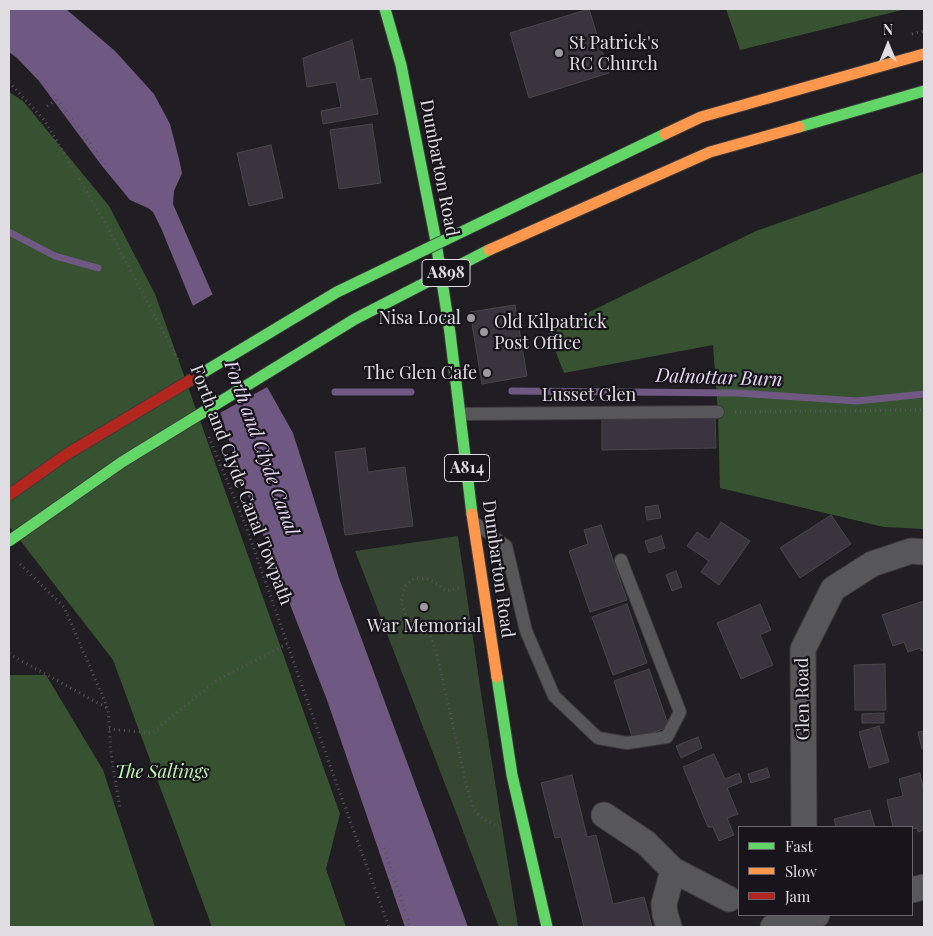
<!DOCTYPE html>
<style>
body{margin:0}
#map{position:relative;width:933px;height:936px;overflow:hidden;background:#211e23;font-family:"Playfair Display",serif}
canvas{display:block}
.frame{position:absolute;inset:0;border:10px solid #e0dde2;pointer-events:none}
.legend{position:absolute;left:738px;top:826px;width:175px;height:90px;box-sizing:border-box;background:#17141b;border:1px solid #67646b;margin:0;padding:6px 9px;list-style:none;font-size:15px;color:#e0dde2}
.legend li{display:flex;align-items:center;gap:10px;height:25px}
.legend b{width:25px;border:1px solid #67646b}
.north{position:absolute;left:863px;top:20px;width:50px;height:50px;-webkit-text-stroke:4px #17141b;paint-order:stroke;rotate:0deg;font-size:14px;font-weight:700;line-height:20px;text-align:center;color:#e0dde2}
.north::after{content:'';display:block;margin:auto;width:18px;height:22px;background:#e0dde2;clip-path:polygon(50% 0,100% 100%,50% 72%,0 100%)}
</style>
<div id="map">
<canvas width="933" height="936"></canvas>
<div class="frame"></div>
<ul class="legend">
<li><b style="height:6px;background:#63d668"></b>Fast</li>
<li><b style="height:6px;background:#ff974d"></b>Slow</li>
<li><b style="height:6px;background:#b3261e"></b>Jam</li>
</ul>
<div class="north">N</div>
</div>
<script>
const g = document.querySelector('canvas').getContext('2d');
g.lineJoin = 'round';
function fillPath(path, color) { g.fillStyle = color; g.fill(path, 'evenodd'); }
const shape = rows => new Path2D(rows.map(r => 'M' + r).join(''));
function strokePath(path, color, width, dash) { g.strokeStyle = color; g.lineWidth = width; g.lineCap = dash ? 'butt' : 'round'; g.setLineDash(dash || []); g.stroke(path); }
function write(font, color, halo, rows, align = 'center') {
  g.font = font + ' "Playfair Display",serif'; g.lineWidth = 4.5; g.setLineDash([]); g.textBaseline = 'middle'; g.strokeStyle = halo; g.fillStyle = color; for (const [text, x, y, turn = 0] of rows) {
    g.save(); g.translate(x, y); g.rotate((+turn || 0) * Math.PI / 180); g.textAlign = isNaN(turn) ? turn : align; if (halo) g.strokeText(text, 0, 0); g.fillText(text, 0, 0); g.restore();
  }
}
const green = shape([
 [458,536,482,700,518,927,499,927,457,815,355,551]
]);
const forest = shape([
 [726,9,906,9,740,50],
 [9,92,23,101,109,206,155,294,340,814,326,869,346,927,212,927,113,660,9,526],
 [924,172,924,529,884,527,720,488,718,412,713,345,564,373,548,332,756,231],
 [9,675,46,675,103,770,155,927,9,927]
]);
const water = shape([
 [9,9,66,9,115,51,154,94,170,124,179,159,182,173,174,191,173,204,227,327,239,337,293,433,339,578,468,927,405,927,327,700,240,475,205,364,207,340,161,228,153,212,148,208,130,200,102,166,39,81,17,58,9,52]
]);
const pier = shape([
 [215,293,229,325,241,336,269,386,218,414,202,364,205,340,191,307]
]);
const stream = shape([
 [9,232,55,256,98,268],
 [512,391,738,393,857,401,924,394],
 [335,392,411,392]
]);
const building = shape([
 [589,9,609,73,529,98,510,33,589,9],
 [352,40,360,80,371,78,378,114,323,124,321,111,341,107,336,82,307,87,303,58,352,40],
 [372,124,381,183,339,189,330,130,372,124],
 [271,145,283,198,249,206,237,153,271,145],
 [515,305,527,376,482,384,470,312,515,305],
 [715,417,716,448,602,450,602,419,715,417],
 [365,448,368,472,405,467,413,526,345,535,335,452,365,448],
 [658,505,661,518,647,520,645,507,658,505],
 [831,515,851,544,800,578,780,548,831,515],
 [721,522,750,541,719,585,701,572,709,561,687,546,697,532,709,540,721,522],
 [601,525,627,600,590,612,569,551,588,544,584,530,601,525],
 [661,536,665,548,649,553,645,541,661,536],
 [676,571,682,587,672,591,666,575,676,571],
 [924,601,924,650,921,651,920,648,908,652,904,642,893,646,882,615,924,601],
 [627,604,647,663,613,675,592,617,627,604],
 [760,604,771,630,760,635,773,665,741,679,717,623,760,604],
 [885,664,886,710,855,710,854,665,885,664],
 [649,669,669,727,633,739,614,681,649,669],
 [884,713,884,723,862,723,862,714,884,713],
 [879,726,889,762,869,768,859,732,879,726],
 [924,731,924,748,922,749,918,732,924,731],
 [698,737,702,748,681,758,676,746,698,737],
 [714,754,725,779,739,773,742,782,727,788,738,814,727,818,734,835,719,841,713,827,708,827,683,767,714,754],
 [767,768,770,777,751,783,748,774,767,768],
 [920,773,924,792,924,830,918,832,917,828,912,829,912,827,893,827,887,800,903,796,899,779,920,773],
 [572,775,587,837,596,835,613,904,644,897,652,927,584,927,561,837,555,838,541,783,572,775],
 [870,810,875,827,836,827,834,819,870,810]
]);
const path = shape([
 [9,82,45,121,107,226,178,360],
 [54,95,105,164],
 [47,106,57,99],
 [735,412,924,410],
 [209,437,247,529,333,774,389,927],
 [20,564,64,607,108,709,111,754,120,808],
 [459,588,446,591,438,584,428,579,414,578,405,586,401,602,408,621,421,631,430,635,437,655,467,787,474,810,483,819,497,826],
 [9,654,107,708],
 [109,729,152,733,217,680,287,644],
 [384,848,410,927]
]);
const lane = shape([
 [460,414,718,412],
 [475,523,506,546,526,631,554,696,598,738,627,743,667,737,680,712,621,560]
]);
const street = shape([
 [604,815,646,843,673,870,729,899],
 [804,827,803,649,833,589,872,564,911,551,924,552],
 [912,890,924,887],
 [669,927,665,914,664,904,673,870],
 [773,927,817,915]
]);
const fast = shape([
 [385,9,401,65,435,236,450,333,472,514],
 [497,677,512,775,547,927]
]);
const slow = shape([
 [906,59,924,54],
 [472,514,497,677]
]);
const pathBridge = shape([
 [912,34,924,31]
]);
const fastBridge = shape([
 [799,127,924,91],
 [194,378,337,292,665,134],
 [9,541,122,462,355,319,489,250]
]);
const slowBridge = shape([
 [665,134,701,117,906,59],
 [489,250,710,152,799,127]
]);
const jamBridge = shape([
 [9,495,67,454,194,378]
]);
const markers = [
 [559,53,5,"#9d9a9f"],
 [471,318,5,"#9d9a9f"],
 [484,332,5,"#9d9a9f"],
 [487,373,5,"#9d9a9f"],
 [424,607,5,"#9d9a9f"]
];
const shields = [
 [446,273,48],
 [467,468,45]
];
const shieldNames = [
 ["A898",446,273],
 ["A814",467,468]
];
const poiNames = [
 ["St Patrick's",569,43],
 ["RC Church",569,64],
 ["Nisa Local",461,318,"right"],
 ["Old Kilpatrick",494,322],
 ["Post Office",494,343],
 ["The Glen Cafe",477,373,"right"],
 ["War Memorial",424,626,"center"]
];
const streetNames = [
 ["Dumbarton Road",439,168,79],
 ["Lusset Glen",589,395],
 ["Forth and Clyde Canal Towpath",241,485,69],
 ["Dumbarton Road",498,569,82],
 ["Glen Road",803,699,-91]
];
const parkNames = [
 ["The Saltings",162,772]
];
const waterNames = [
 ["Dalnottar Burn",719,378,2],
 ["Forth and Clyde Canal",261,448,70]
];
fillPath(green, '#364732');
fillPath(forest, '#375230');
fillPath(water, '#6f5881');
fillPath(pier, '#211e23');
strokePath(stream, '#6f5881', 7);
fillPath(building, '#3a343e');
strokePath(building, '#484649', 1);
strokePath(lane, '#3d3b3f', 14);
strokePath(street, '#3d3b3f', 27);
strokePath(fast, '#3d3b3f', 13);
strokePath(slow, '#3d3b3f', 13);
strokePath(path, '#575559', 3, [1, 4]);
strokePath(lane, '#575659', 12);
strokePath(street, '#575659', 25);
strokePath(fast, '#63d668', 11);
strokePath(slow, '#ff974d', 11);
strokePath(fastBridge, '#3d3b3f', 13, []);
strokePath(slowBridge, '#3d3b3f', 13, []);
strokePath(jamBridge, '#3d3b3f', 13, []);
strokePath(pathBridge, '#575559', 3, [1, 4]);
strokePath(fastBridge, '#63d668', 11);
strokePath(slowBridge, '#ff974d', 11);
strokePath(jamBridge, '#b3261e', 11);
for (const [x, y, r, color] of markers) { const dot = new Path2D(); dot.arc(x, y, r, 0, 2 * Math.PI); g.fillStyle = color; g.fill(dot); strokePath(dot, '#17141b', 2); }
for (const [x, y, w] of shields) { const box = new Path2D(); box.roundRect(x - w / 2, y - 13.5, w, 27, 4); g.fillStyle = '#17141b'; g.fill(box); strokePath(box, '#e0dde2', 1); }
write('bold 16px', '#e0dde2', null, shieldNames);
write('18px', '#e0dde2', '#17141b', poiNames, 'left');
write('18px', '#e0dde2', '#17141b', streetNames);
write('italic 18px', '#c1f5b3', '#17141b', parkNames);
write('italic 19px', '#e8d9f5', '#17141b', waterNames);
</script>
